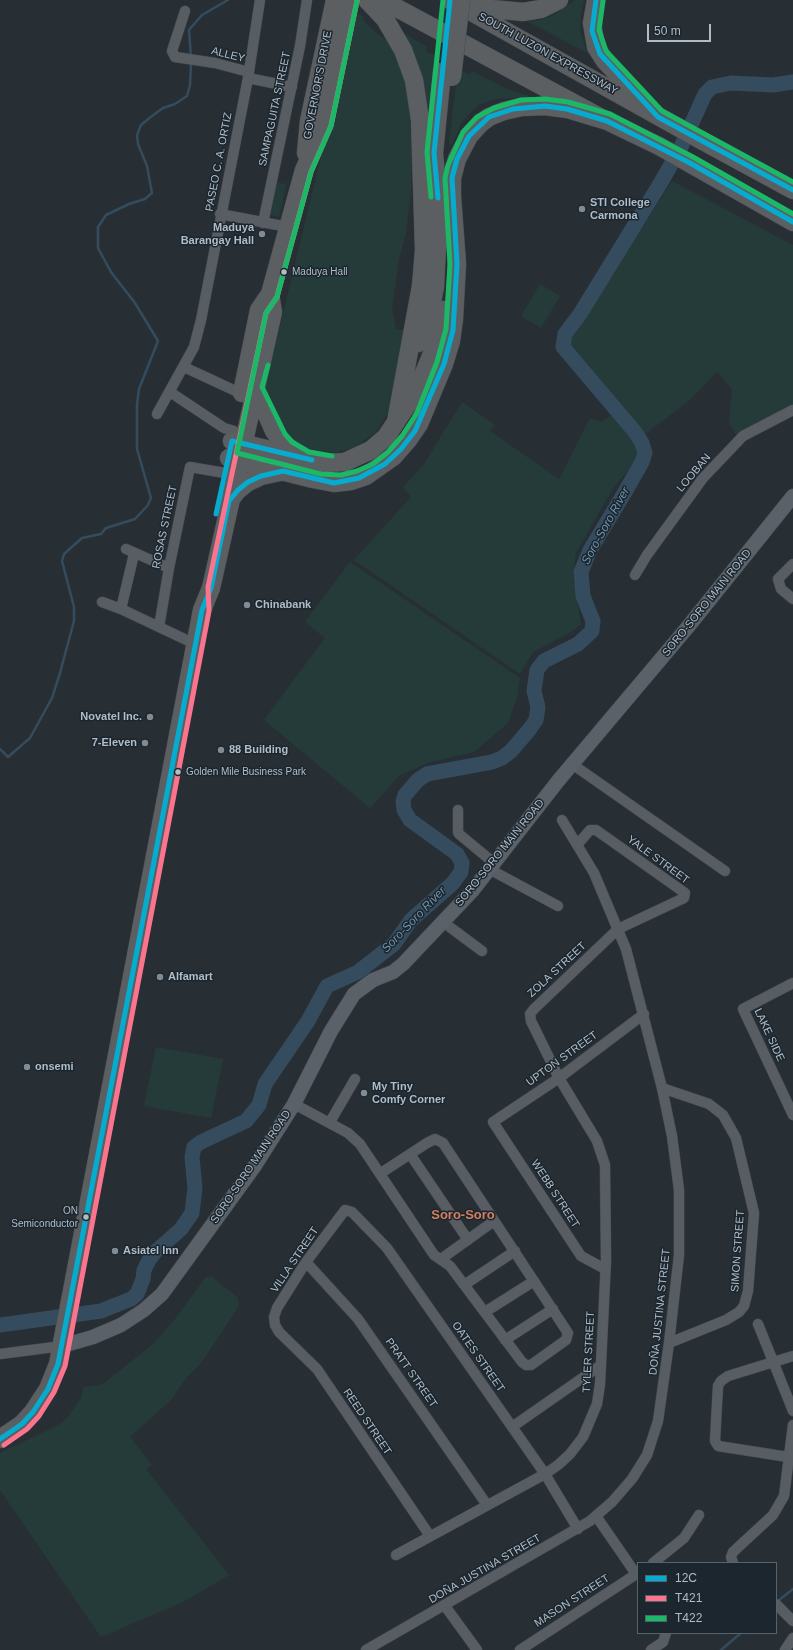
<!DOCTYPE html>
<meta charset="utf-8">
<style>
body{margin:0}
#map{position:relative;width:793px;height:1650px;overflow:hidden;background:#282f34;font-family:Helvetica,sans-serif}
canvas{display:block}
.legend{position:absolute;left:637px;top:1562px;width:140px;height:72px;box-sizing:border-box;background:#1b262f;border:1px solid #57626b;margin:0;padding:5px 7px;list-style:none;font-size:12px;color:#b0bcc6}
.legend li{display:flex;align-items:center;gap:8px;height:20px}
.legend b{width:20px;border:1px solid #57626b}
.scale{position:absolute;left:647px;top:24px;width:64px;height:18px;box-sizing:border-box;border:2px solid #b0bcc6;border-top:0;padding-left:5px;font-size:12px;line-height:14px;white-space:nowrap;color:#b0bcc6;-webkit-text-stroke:3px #1b262f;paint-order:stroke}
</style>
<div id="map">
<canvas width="793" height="1650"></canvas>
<ul class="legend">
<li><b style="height:5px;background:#06acd0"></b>12C</li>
<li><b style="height:5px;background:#fc738d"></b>T421</li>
<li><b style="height:5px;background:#1ab867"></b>T422</li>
</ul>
<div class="scale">50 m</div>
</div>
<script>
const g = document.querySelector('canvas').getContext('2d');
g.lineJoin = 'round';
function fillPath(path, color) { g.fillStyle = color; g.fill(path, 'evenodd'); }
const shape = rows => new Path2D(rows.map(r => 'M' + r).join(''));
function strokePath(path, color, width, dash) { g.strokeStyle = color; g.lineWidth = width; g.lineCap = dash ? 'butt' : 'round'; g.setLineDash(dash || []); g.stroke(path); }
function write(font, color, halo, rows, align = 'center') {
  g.font = font + ' Helvetica,sans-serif'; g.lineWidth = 3; g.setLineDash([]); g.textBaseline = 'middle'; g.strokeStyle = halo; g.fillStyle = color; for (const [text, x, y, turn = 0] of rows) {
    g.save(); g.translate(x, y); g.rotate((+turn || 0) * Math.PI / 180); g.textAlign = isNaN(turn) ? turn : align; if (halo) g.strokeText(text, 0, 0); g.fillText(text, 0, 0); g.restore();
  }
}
const green = shape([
 [575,0,584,0,581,15,580,31,587,53,527,21,540,20,552,16],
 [356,12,364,17,363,20,375,32,390,42,408,90,412,152,411,191,406,233,399,259,392,307,396,329,404,330,398,389,388,413,376,432,355,447,334,453,310,451,291,443,278,425,265,388],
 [405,34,427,47,426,51,438,57,430,125,414,57],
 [458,69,470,75,472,71,507,89,533,97,495,99,477,106,462,122,451,147,449,141],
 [672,181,793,245,793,408,737,436,729,423,732,389,717,372,690,400,644,435,575,354,568,343],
 [273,182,286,184,279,217,267,214],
 [540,284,560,296,541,328,521,316],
 [462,402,495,425,490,431,559,479,590,418,601,422,612,415,633,440,638,452,631,467,613,488,576,553,573,574,581,624,571,632,533,652,520,674,354,560,411,497,403,487,424,464],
 [350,562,520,678,517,698,508,723,474,752,431,762,400,775,370,808,264,720,325,638,305,622],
 [156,1047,223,1059,211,1118,144,1106],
 [206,1277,212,1277,238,1298,239,1306,201,1363,186,1378,171,1400,130,1437,152,1465,146,1469,229,1575,185,1601,101,1637,0,1490,0,1453,58,1425,67,1418,81,1398,84,1387,103,1384,153,1344,175,1319]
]);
const stream = shape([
 [191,58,189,30,202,15,228,0],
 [0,749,8,757,30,738,52,698,60,673,74,621,74,607,62,561,64,554,82,538,101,534,106,528,135,519,148,505,151,498,137,449,137,404,139,389,158,341,135,303,111,272,98,248,98,227,106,215,129,204,145,199,152,193,147,166,138,144,137,135,141,125,152,116,163,108,175,104,187,96,190,85,191,63],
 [778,1601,793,1589],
 [721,1650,741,1633]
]);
const river = shape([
 [0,1325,101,1311,131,1299,137,1294,143,1279,144,1270,149,1260,155,1252,181,1229,192,1213,195,1188,192,1157,194,1147,201,1142,246,1121,259,1105,265,1084,308,1021,327,986,358,972,394,944,411,920,452,884,461,872,462,863,457,854,410,820,404,810,403,801,405,795,418,780,427,774,492,762,502,758,511,751,529,730,536,720,538,707,534,691,537,670,544,661,578,644,592,631,593,621,583,596,581,572,590,550,625,492,642,462,645,453,642,443,635,432,563,347,565,334,580,314,660,184,681,147,705,94,712,87,731,83,773,85,793,82]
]);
const street = shape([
 [185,11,172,51,175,57,215,63,249,72],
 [248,78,292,87],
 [220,214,288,227],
 [263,223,300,46,307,0],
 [184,367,242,394],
 [170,392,224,428,234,431],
 [157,414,194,347,201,320,248,78,260,0],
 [126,549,169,568],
 [793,564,778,579,781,589,793,599],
 [635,575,647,555,703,478,743,436,793,410],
 [102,602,121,609,195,644],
 [121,609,134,554],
 [159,627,169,568,190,467,225,473],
 [572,764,725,871],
 [458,810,458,832,459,834,494,863],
 [489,869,558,906],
 [443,922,482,951],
 [793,983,743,1009,793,1115],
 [662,1088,709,1104,723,1115,736,1138,754,1213,748,1291,744,1306,739,1312,726,1320,669,1343],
 [294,1104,348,1133,360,1144,434,1255,450,1266,522,1362,526,1365,531,1365,566,1340,568,1333,443,1143,435,1139,427,1143,381,1173],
 [330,1122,355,1079],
 [410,1154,468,1240],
 [441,1259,494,1221],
 [306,1262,358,1319,487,1505],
 [605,1269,581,1256,493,1122,559,1078,644,1014],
 [464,1285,515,1251],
 [485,1312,534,1281],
 [758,1324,793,1411],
 [505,1340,553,1309],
 [0,1354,62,1346],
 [512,1427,601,1365],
 [788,1457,718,1446,715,1441,718,1386,721,1381,728,1376,793,1356],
 [596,1516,636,1574],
 [430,1536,317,1369,279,1332,275,1325,274,1317,277,1308,306,1262,345,1210,352,1212,387,1248,545,1474,578,1529],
 [396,1555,545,1474,558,1465,570,1454,583,1437,597,1404,600,1384,606,1261,605,1165,597,1141,559,1078,531,1021,530,1014,534,1009,618,929,684,898,685,893,596,830,590,830,577,845],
 [653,1563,684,1538,699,1515],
 [733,1563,731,1557,733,1552,773,1515,784,1496,793,1425],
 [776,1604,793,1621],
 [445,1606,477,1650],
 [366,1650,590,1521,612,1502,632,1479,647,1455,658,1421,669,1343,679,1255,679,1190,672,1136,662,1088,626,949,594,873,562,820],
 [520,1650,638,1573],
 [651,1650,663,1642,666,1633],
 [785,1650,793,1638]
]);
const secondary = shape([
 [62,1346,93,1337,121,1325,144,1310,162,1294,254,1167,294,1104,331,1031,354,994,373,980,393,972,403,964,473,890,558,781,687,628,793,496]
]);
const highway = shape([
 [367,0,385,19,403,50,414,80,420,120,424,250,421,286,396,422],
 [382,0,607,121,659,146,793,222],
 [450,0,699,139,793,190],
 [596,0,592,23,596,47,605,61,644,102],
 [470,1,492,9,523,12,541,9,559,0],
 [306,153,309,121,335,0],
 [418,343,428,321,435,287,439,206,434,153,442,72],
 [255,388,274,431,282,442,298,455],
 [242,393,259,310,270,294,304,170,324,124,350,0],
 [232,441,326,463,345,462,371,450,386,437,417,390,436,344,444,310],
 [229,458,313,479,334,483,351,481,366,476,393,457,408,440,419,424,444,364,451,341,454,319,457,264,452,196,452,178,457,159,469,136,481,123,489,117,504,111,522,107,545,106,567,109,607,121],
 [229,501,238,490,248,482,261,476,280,472],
 [0,1439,22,1424,33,1412,48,1389,58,1364,202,610,211,588,273,312,270,294]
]);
const highwayBridge = shape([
 [452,77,461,0]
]);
const bus1 = shape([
 [596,0,592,31,600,54,658,117,793,190],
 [438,198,434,153,450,0],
 [216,514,232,441,312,460],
 [0,1439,22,1424,33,1412,48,1389,58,1364,202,610,211,588,229,501,238,490,248,482,261,476,283,471,334,483,359,478,385,464,401,449,415,431,444,364,453,330,457,264,452,178,457,159,469,136,489,117,513,109,545,106,567,109,607,121,690,163,793,222]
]);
const bus2 = shape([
 [4,1445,27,1429,39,1416,54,1392,65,1366,209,611,208,587,266,313,277,297,311,172,331,126,357,1]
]);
const bus3 = shape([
 [357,1,331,126,311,172,277,297,266,313,237,453,321,474,341,475,357,471,373,464,388,452,402,436,417,413,437,362,446,329,450,264,445,178,448,165,463,132,477,117,494,108,521,100,545,99,568,102,610,114,693,157,793,214],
 [603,1,599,30,606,51,662,111,793,182],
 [431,197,427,152,443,0],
 [268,365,262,387,285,434,292,442,309,452,332,456]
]);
const markers = [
 [582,209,4,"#808b93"],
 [262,234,4,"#808b93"],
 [284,272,3.5,"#b0bcc6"],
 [247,605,4,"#808b93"],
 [150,717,4,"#808b93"],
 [145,743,4,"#808b93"],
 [221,750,4,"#808b93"],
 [178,772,3.5,"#b0bcc6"],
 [160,977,4,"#808b93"],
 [27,1067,4,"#808b93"],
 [364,1093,4,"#808b93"],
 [86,1217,3.5,"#b0bcc6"],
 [115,1251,4,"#808b93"]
];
const busNames = [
 ["Maduya Hall",292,272],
 ["Golden Mile Business Park",186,772],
 ["ON",78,1211,"right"],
 ["Semiconductor",78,1224,"right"]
];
const streetNames = [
 ["SOUTH LUZON EXPRESSWAY",548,54,29],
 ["ALLEY",228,55,14],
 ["GOVERNOR'S DRIVE",318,85,-79],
 ["SAMPAGUITA STREET",275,109,-78],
 ["PASEO C. A. ORTIZ",219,162,-79],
 ["LOOBAN",694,473,-50],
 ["ROSAS STREET",165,527,-78],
 ["SORO-SORO MAIN ROAD",707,603,-51],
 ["SORO-SORO MAIN ROAD",500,853,-51],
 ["YALE STREET",658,860,36],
 ["ZOLA STREET",557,970,-43],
 ["LAKE SIDE",769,1035,65],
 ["UPTON STREET",562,1059,-36],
 ["SORO-SORO MAIN ROAD",251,1167,-56],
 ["WEBB STREET",555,1194,57],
 ["SIMON STREET",738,1251,-86],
 ["VILLA STREET",295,1260,-56],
 ["DOÑA JUSTINA STREET",660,1312,-84],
 ["TYLER STREET",589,1352,-87],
 ["OATES STREET",478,1357,55],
 ["PRATT STREET",411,1373,55],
 ["REED STREET",367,1422,56],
 ["DOÑA JUSTINA STREET",485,1569,-30],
 ["MASON STREET",572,1601,-33]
];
const poiNames = [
 ["STI College",590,203],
 ["Carmona",590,216],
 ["Maduya",254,228,"right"],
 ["Barangay Hall",254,241,"right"],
 ["Chinabank",255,605],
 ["Novatel Inc.",142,717,"right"],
 ["7-Eleven",137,743,"right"],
 ["88 Building",229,750],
 ["Alfamart",168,977],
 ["onsemi",35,1067],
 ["My Tiny",372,1087],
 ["Comfy Corner",372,1100],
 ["Asiatel Inn",123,1251]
];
const waterNames = [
 ["Soro-Soro River",606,526,-61],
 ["Soro-Soro River",414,920,-46]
];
const quarterNames = [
 ["Soro-Soro",463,1215]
];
fillPath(green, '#253b3a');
strokePath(stream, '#344c5d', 2.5);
strokePath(river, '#344c5d', 15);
strokePath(street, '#464b4f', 11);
strokePath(secondary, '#464b4f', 15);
strokePath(highway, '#444b4f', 19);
strokePath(street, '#575d62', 10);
strokePath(secondary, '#5a6168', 14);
strokePath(highway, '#5c5f62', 18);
strokePath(highwayBridge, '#444b4f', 19, []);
strokePath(highwayBridge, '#5c5f62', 18);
strokePath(bus1, '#06acd0', 5);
strokePath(bus2, '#fc738d', 5);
strokePath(bus3, '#1ab867', 5);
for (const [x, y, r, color] of markers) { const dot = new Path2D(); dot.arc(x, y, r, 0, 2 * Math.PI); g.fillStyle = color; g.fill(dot); strokePath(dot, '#1b262f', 1.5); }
write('10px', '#b0bcc6', '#1b262f', busNames, 'left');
write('11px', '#b0bcc6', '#1b262f', streetNames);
write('bold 11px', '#b0bcc6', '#1b262f', poiNames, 'left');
write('italic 12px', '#7093aa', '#1b262f', waterNames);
write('bold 13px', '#d37e5e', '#1b262f', quarterNames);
</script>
